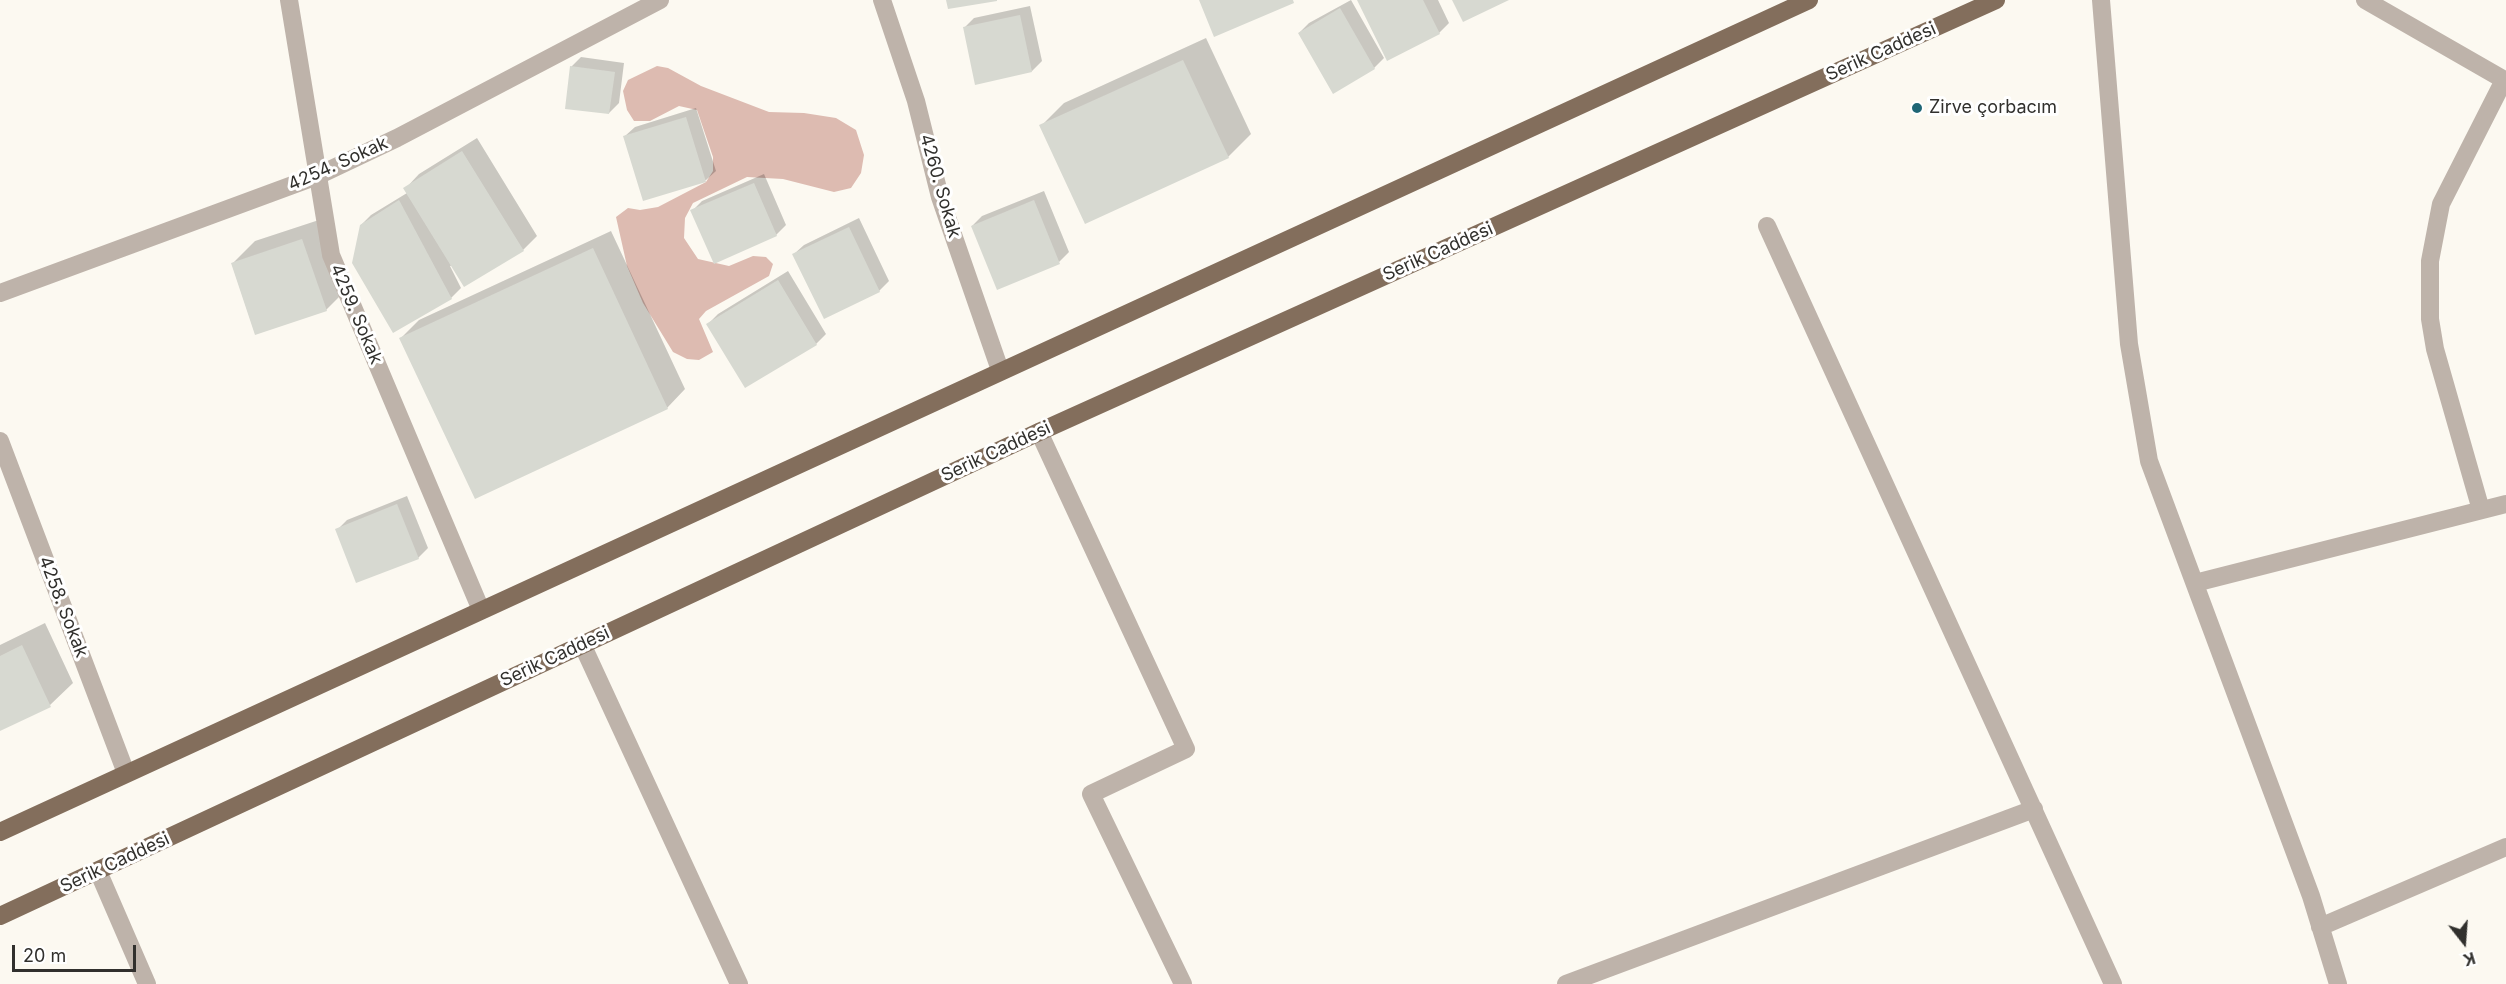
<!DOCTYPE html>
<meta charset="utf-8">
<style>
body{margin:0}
#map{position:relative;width:2506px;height:984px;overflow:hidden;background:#fcf9f1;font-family:Inter,sans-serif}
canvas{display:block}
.north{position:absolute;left:2434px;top:912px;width:60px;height:60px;-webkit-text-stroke:4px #fff;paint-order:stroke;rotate:163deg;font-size:16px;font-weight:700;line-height:24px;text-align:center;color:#31302d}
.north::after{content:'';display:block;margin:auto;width:21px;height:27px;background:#31302d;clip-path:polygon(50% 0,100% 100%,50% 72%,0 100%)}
.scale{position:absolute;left:12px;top:945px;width:124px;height:27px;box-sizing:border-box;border:3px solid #31302d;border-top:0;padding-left:8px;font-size:18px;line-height:21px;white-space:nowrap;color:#31302d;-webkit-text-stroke:4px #fff;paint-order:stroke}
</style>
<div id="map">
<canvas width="2506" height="984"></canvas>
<div class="north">K</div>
<div class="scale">20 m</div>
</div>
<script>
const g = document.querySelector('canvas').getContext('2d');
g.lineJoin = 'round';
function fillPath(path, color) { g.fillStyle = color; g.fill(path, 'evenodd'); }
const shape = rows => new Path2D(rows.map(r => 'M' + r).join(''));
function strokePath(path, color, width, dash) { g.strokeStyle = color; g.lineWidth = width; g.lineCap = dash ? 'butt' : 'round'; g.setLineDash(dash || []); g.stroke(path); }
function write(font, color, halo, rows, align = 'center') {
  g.font = font + ' Inter,sans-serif'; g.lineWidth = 6; g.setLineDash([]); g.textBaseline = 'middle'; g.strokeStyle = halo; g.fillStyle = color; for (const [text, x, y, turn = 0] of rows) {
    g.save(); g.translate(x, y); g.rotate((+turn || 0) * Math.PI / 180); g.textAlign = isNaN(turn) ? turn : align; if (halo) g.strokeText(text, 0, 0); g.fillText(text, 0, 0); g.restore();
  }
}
const forest = shape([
 [657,66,668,68,701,86,769,112,804,113,836,118,856,130,864,155,861,173,851,188,834,192,783,179,747,177,693,203,685,218,684,238,698,259,729,266,753,256,766,257,773,264,769,276,706,311,699,319,713,352,699,360,687,359,673,352,643,303,627,266,616,217,628,208,640,210,658,207,706,182,713,171,713,157,697,110,679,106,650,121,634,121,627,110,623,91,628,80]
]);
const shadow = shape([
 [1351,0,1384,58,1374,68,1299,33,1309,23],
 [1358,0,1438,0,1449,23,1439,33],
 [1030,6,1042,61,1032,71,964,28,974,18],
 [1206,38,1251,134,1228,157,1041,126,1064,103],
 [581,57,624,63,619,103,609,113,571,67],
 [696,108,716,171,706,180,644,199,625,136,635,127],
 [477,138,537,236,523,250,450,266,461,288,451,298,361,225,371,215,407,193,405,189,419,174],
 [764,174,786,225,776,235,692,211,702,201],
 [1044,191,1069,252,1059,262,997,288,972,226,982,216],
 [325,218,349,287,326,310,232,264,255,241],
 [859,218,889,281,879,291,794,254,804,245],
 [611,231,685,389,667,408,401,338,419,320],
 [788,271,826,334,816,344,708,324,718,314],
 [407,496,428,548,418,558,337,530,347,520],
 [45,623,73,683,50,705,0,729,0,645]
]);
const building = shape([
 [946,0,997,0,997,1,948,9],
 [1199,0,1293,0,1294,3,1214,37],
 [1357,0,1423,0,1440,34,1387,61],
 [1452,0,1509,0,1463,22],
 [1340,8,1375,69,1333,94,1298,33],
 [1020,15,1032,72,975,85,963,27],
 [1183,60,1229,158,1085,224,1039,125],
 [570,66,615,72,609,114,565,109],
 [686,117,706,182,643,201,623,136],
 [462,151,524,251,464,287,403,188],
 [754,183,777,236,714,264,690,210],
 [399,200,452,299,393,333,352,263,360,225],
 [1034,200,1060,264,997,290,971,226],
 [849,227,880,292,824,319,792,254],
 [302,239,327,311,255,335,231,263],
 [593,248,668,409,475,499,399,338],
 [778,280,817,345,745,388,706,324],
 [397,504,419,559,356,583,335,529],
 [22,645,51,707,0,731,0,656]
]);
const service = shape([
 [1039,432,1186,749,1091,794,1183,984]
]);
const minor = shape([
 [289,0,331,255,481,610],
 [882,0,916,101,940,197,1000,370],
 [2101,0,2129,344,2149,461,2311,896,2338,984],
 [2365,0,2506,81],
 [1767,226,2113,984],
 [0,293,317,176,397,138,660,0],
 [0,441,126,773],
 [2481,510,2435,349,2430,319,2430,261,2441,204,2504,80],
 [2195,583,2506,504],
 [582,644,739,984],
 [98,871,147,984],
 [2320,927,2506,847],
 [1566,984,2034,809]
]);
const trunk = shape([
 [0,832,1809,0],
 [0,916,1039,432,1996,0]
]);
const markers = [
 [1917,108,6,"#1f6675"]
];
const streetNames = [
 ["Serik Caddesi",1881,52,-24],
 ["4254. Sokak",338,164,-24],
 ["4260. Sokak",940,186,74],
 ["Serik Caddesi",1438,252,-24],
 ["4259. Sokak",356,314,67],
 ["Serik Caddesi",996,452,-25],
 ["4258. Sokak",63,607,69],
 ["Serik Caddesi",555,657,-25],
 ["Serik Caddesi",115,863,-25]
];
const poiNames = [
 ["Zirve çorbacım",1929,108]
];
fillPath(forest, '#ddbbb1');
fillPath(shadow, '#0003');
fillPath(building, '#d7d9d1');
strokePath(service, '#beb3aa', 18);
strokePath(minor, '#beb3aa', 18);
strokePath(trunk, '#836e5c', 18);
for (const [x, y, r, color] of markers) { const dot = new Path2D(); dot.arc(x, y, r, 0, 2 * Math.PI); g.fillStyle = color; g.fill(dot); strokePath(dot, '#fff', 2); }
write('18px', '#31302d', '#fff', streetNames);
write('18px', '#31302d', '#fff', poiNames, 'left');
</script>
